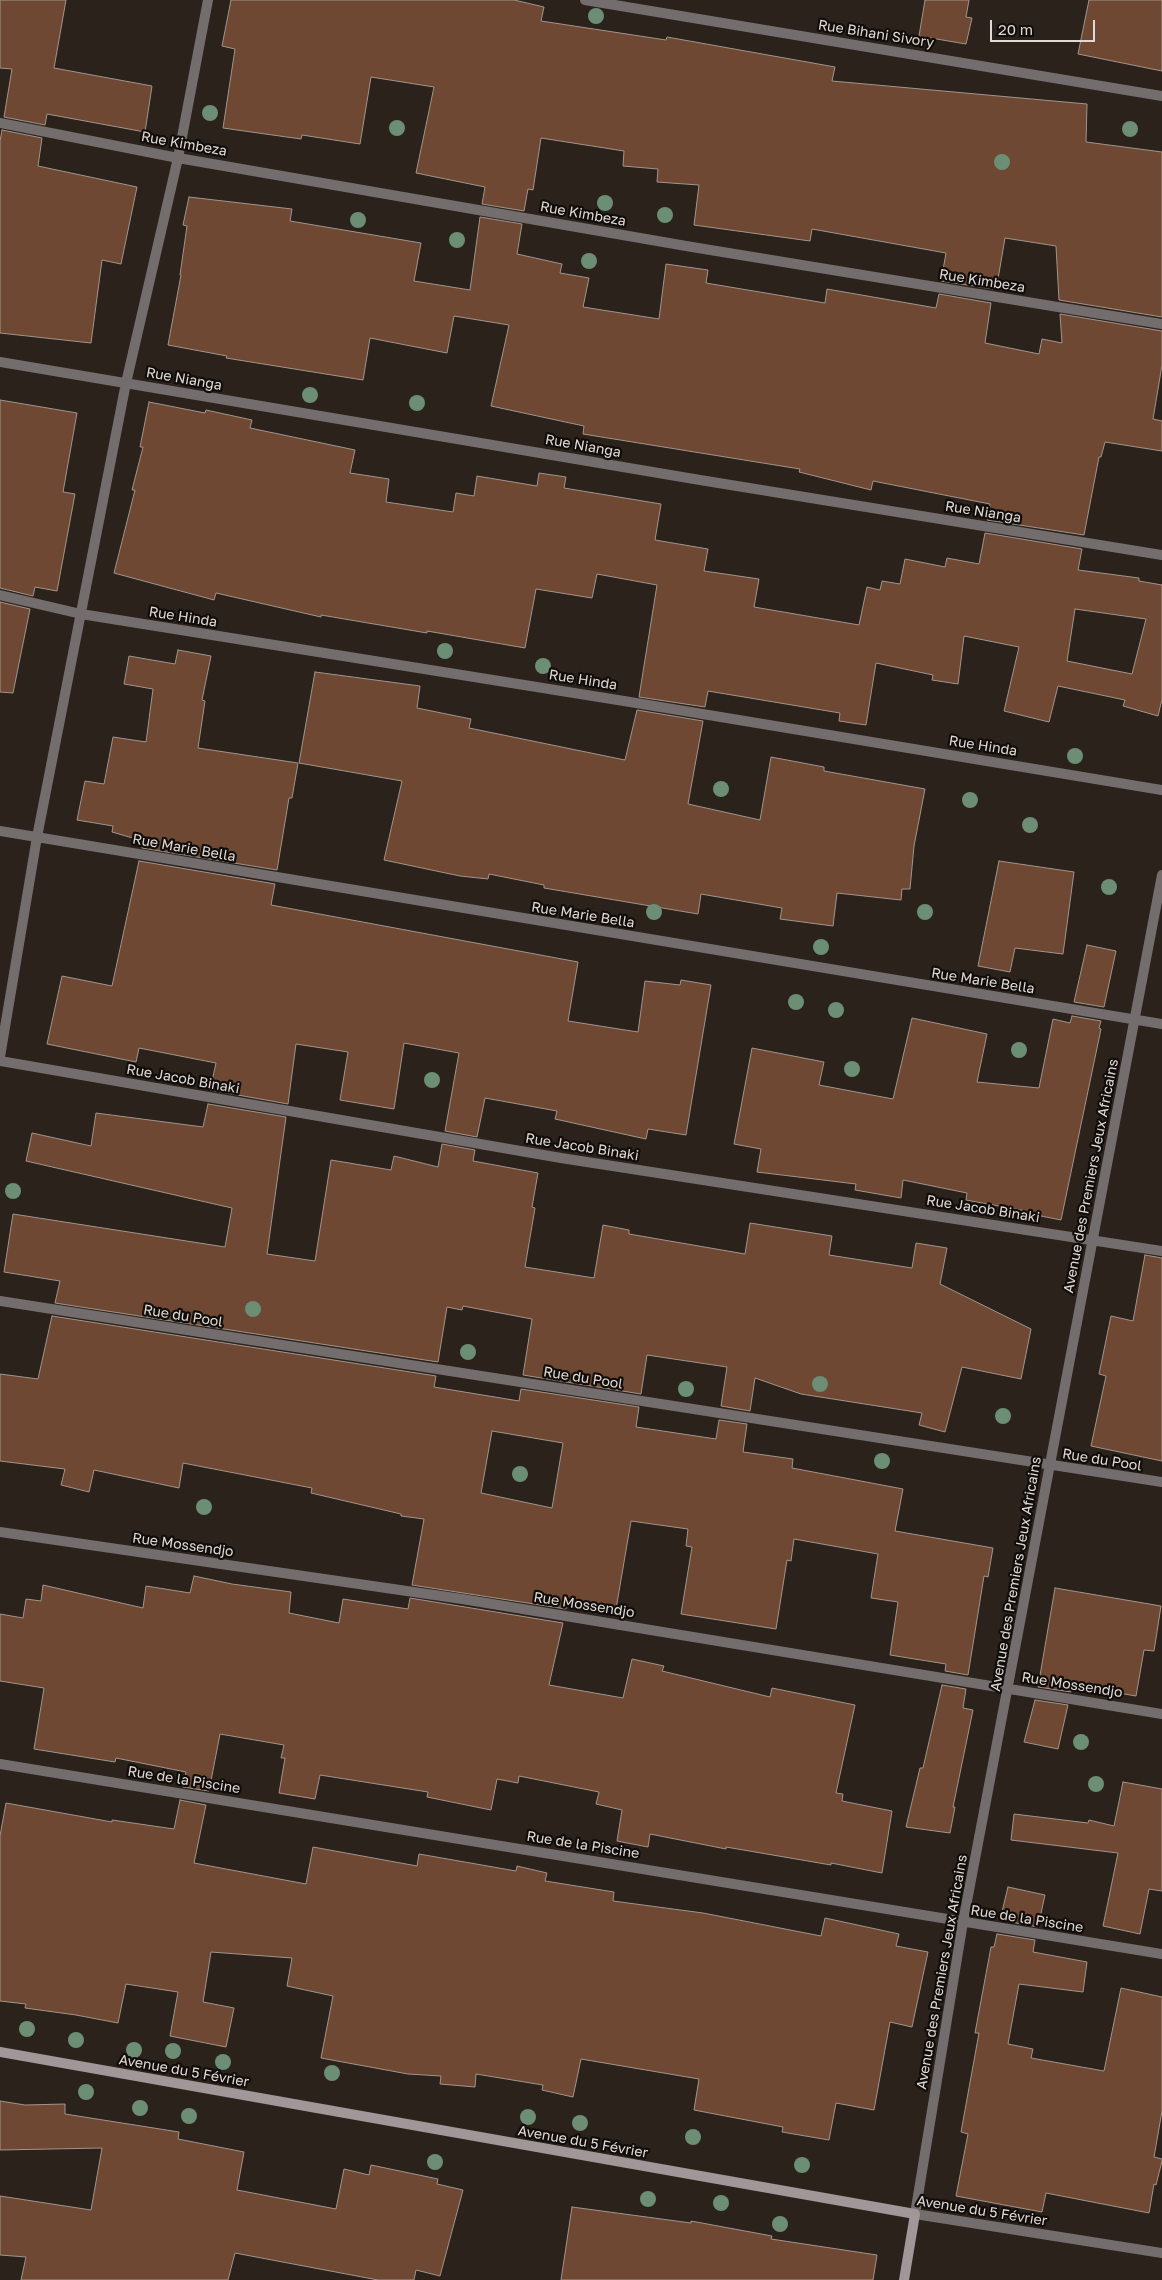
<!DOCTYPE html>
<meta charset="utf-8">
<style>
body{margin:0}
#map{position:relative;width:1162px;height:2280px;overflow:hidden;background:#2c221c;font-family:"Golos Text",sans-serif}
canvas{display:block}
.scale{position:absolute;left:990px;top:20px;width:105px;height:22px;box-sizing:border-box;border:2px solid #e0d9d5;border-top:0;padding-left:6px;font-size:15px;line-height:18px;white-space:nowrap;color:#e0d9d5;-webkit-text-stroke:4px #110d0a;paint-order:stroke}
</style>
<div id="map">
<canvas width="1162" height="2280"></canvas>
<div class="scale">20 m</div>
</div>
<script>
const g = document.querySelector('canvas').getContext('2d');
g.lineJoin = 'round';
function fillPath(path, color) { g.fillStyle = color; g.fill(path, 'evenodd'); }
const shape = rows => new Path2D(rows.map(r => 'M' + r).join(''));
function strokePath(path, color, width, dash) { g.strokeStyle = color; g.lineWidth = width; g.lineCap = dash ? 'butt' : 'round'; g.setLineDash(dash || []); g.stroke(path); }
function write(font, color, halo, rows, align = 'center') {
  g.font = font + ' "Golos Text",sans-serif'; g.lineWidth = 4.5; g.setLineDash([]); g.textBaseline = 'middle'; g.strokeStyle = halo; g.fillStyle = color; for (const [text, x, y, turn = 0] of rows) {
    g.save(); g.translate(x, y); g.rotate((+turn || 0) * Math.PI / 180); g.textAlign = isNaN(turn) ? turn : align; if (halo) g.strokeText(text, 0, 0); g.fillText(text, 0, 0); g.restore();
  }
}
const building = shape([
 [0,0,66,0,54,68,152,86,145,132,47,114,45,125,4,117,12,69,0,68,0,0],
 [231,0,514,0,544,7,541,21,666,40,667,37,835,67,832,81,1087,104,1086,142,1162,152,1162,317,1059,300,1056,246,1005,238,998,279,995,279,993,289,941,281,946,253,812,229,810,241,694,225,699,185,657,182,658,169,623,166,624,151,541,138,533,190,528,189,524,211,482,204,485,187,416,173,434,87,371,77,360,144,302,135,301,139,223,128,235,49,222,46,231,0],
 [925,0,969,0,966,17,972,18,966,44,919,36,925,0],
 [1089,0,1162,0,1162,71,1078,54,1089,0],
 [2,130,42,138,38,166,137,187,121,264,102,260,91,343,0,333,0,141,2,130],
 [189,197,292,209,290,221,421,243,414,281,470,290,480,217,522,224,517,254,562,264,560,273,589,278,583,307,659,319,666,264,708,270,706,283,825,303,827,289,936,308,939,294,991,303,985,343,1039,354,1042,339,1062,343,1060,314,1162,331,1162,365,1153,419,1162,421,1162,451,1105,442,1101,457,1099,457,1084,535,987,520,990,504,873,481,871,490,799,472,800,469,583,434,584,426,491,406,509,325,454,316,447,353,370,338,363,380,226,358,227,356,168,345,181,275,180,275,187,226,183,225,189,197],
 [0,400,77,413,63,492,75,494,57,591,35,587,33,596,0,588,0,400],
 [149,402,205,413,206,410,252,420,250,428,355,450,350,473,389,479,386,502,453,512,456,493,474,496,477,476,537,486,539,473,566,477,564,488,661,504,655,540,708,549,704,571,759,579,754,607,859,625,867,587,880,590,882,581,900,584,905,559,945,567,947,558,979,564,985,533,1082,549,1078,570,1139,578,1139,581,1162,585,1162,699,1158,716,1123,706,1125,700,1058,686,1049,722,1004,711,1019,647,964,636,958,684,932,680,933,675,876,663,866,725,839,721,840,713,708,691,705,707,639,697,657,585,597,574,592,598,536,589,525,648,427,631,427,633,321,615,321,617,216,593,214,600,114,573,135,490,132,490,143,447,140,447,149,402],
 [1075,609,1146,619,1132,674,1067,661,1075,609],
 [0,602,30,609,13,693,0,692,0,602],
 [178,650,211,656,202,700,205,701,198,748,298,763,292,798,289,798,277,870,142,848,143,841,112,832,113,826,77,820,85,781,104,784,113,737,146,742,153,689,124,684,129,656,175,664,178,650],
 [315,672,420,686,417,708,471,719,469,728,625,760,637,710,703,721,688,804,760,820,771,757,824,767,824,771,925,789,914,846,910,889,902,889,901,900,837,893,833,926,780,919,782,908,701,894,698,914,544,888,544,885,489,874,488,879,460,876,384,860,402,781,299,763,315,672],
 [139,861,275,884,271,905,578,962,568,1021,638,1032,645,981,680,985,681,980,711,985,686,1135,648,1129,646,1139,555,1119,557,1111,485,1098,477,1137,445,1131,459,1053,404,1043,394,1109,340,1100,348,1052,296,1044,288,1104,210,1090,216,1063,139,1048,136,1062,47,1044,62,976,112,986,139,861],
 [999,861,1074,872,1063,954,1015,948,1010,972,978,966,999,861],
 [1087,945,1116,951,1104,1007,1074,1002,1087,945],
 [1072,1016,1101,1021,1099,1028,1101,1029,1061,1220,1031,1214,1031,1212,966,1200,967,1193,903,1180,901,1198,855,1190,856,1184,757,1172,761,1149,734,1144,752,1048,824,1062,819,1085,893,1099,912,1018,987,1034,977,1082,1039,1088,1053,1019,1070,1023,1072,1016],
 [208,1104,286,1117,267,1254,315,1261,331,1160,391,1170,394,1156,438,1167,442,1144,475,1150,473,1161,538,1173,532,1207,535,1208,525,1267,594,1278,603,1225,629,1230,629,1234,745,1254,750,1223,832,1236,829,1255,912,1268,916,1243,947,1248,940,1284,1031,1329,1021,1379,962,1367,945,1432,919,1425,922,1413,801,1394,755,1378,750,1411,721,1406,727,1367,647,1355,641,1394,523,1375,532,1319,463,1306,462,1310,447,1307,438,1362,55,1303,60,1281,4,1272,13,1214,225,1247,232,1208,26,1161,32,1133,91,1146,96,1113,203,1127,208,1104],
 [1145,1255,1162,1258,1162,1461,1091,1446,1106,1376,1099,1374,1111,1316,1133,1321,1145,1255],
 [52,1316,436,1376,434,1387,519,1401,521,1389,639,1407,636,1427,716,1439,719,1420,747,1424,743,1452,793,1459,792,1468,903,1489,895,1531,993,1548,988,1577,984,1576,968,1675,945,1671,946,1664,890,1655,898,1602,871,1598,878,1554,794,1539,791,1561,787,1560,776,1629,681,1614,692,1547,686,1546,688,1529,631,1521,616,1609,568,1600,566,1609,412,1585,424,1519,401,1516,401,1514,311,1493,312,1488,183,1463,179,1488,94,1470,89,1492,61,1485,65,1469,0,1461,0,1374,38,1379,52,1316],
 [492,1431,563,1443,552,1508,481,1493,492,1431],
 [194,1576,232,1584,291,1592,289,1613,339,1623,343,1599,408,1609,410,1598,563,1623,549,1685,623,1698,632,1659,664,1666,662,1671,770,1697,772,1688,855,1705,836,1793,843,1794,842,1801,892,1811,882,1873,831,1863,831,1865,726,1847,726,1849,650,1834,648,1847,617,1841,622,1810,596,1804,599,1792,519,1776,518,1783,497,1779,491,1810,427,1797,428,1792,320,1775,315,1799,279,1793,285,1758,281,1758,284,1745,220,1734,209,1791,183,1787,186,1772,116,1758,115,1762,34,1749,44,1688,0,1681,0,1614,23,1618,26,1599,41,1601,43,1585,143,1608,146,1586,190,1593,194,1576],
 [1055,1588,1161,1606,1154,1651,1144,1650,1136,1696,1072,1685,1071,1692,1038,1687,1055,1588],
 [942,1685,966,1689,963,1708,973,1710,953,1807,955,1807,950,1833,906,1827,920,1768,923,1768,942,1685],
 [1035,1700,1068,1705,1058,1749,1024,1742,1035,1700],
 [1123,1782,1162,1789,1162,1891,1149,1889,1140,1934,1103,1926,1118,1853,1011,1840,1014,1814,1088,1823,1089,1820,1114,1826,1123,1782],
 [180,1800,206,1805,194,1863,306,1884,313,1847,417,1866,419,1854,516,1871,517,1866,547,1873,545,1881,614,1892,613,1901,703,1913,821,1936,825,1918,899,1934,896,1946,928,1952,912,2027,890,2022,874,2110,836,2103,829,2140,782,2132,783,2127,694,2110,699,2079,581,2059,573,2097,542,2090,543,2085,476,2074,475,2087,440,2084,441,2076,408,2074,321,2058,333,1996,287,1986,292,1958,211,1952,203,2002,234,2008,226,2047,170,2036,178,1992,126,1984,118,2023,76,2015,25,2008,26,2004,0,2001,0,1836,6,1803,112,1822,112,1820,174,1829,180,1800],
 [1008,1887,1045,1895,1038,1927,1000,1920,1008,1887],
 [997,1934,1035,1940,1033,1952,1087,1962,1083,1992,1019,1984,1008,2044,1033,2049,1031,2058,1104,2071,1121,1988,1162,1997,1162,2111,1154,2157,1162,2159,1162,2161,1156,2185,1154,2184,1149,2213,1046,2193,1042,2212,956,2196,968,2134,961,2132,979,2033,975,2033,991,1947,994,1947,997,1934],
 [0,2101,25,2105,65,2104,65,2114,179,2132,178,2139,244,2152,237,2190,336,2209,344,2169,369,2175,371,2165,438,2179,437,2184,463,2190,440,2276,416,2270,414,2280,378,2280,235,2253,228,2280,21,2280,26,2257,0,2255,0,2196,91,2210,102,2148,0,2150,0,2101],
 [572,2207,691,2223,691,2221,772,2236,771,2239,877,2255,873,2280,561,2280,572,2207]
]);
const street = shape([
 [585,0,1162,96],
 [0,123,178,158,692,247,1162,324],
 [0,362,700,480,1162,555],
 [0,595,81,614,624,701,1162,790],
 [0,831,1162,1024],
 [1162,875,963,1922,915,2214,1162,2253],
 [0,1057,37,837,126,383,178,158,208,0],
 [0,1061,561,1158,1162,1251],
 [0,1301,1162,1482],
 [0,1532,462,1599,1162,1714],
 [0,1764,1162,1954]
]);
const secondary = shape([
 [0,2052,915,2214,904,2280]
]);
const trees = [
 [596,16],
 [210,113],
 [397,128],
 [1130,129],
 [1002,162],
 [605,203],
 [665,215],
 [358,220],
 [457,240],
 [589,261],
 [310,395],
 [417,403],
 [445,651],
 [543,666],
 [1075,756],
 [721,789],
 [970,800],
 [1030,825],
 [1109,887],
 [654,912],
 [925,912],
 [821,947],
 [796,1002],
 [836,1010],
 [1019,1050],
 [852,1069],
 [432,1080],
 [13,1191],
 [253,1309],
 [468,1352],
 [820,1384],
 [686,1389],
 [1003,1416],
 [882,1461],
 [520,1474],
 [204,1507],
 [1081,1742],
 [1096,1784],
 [27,2029],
 [76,2040],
 [134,2050],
 [173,2051],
 [223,2062],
 [332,2073],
 [86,2092],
 [140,2108],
 [189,2116],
 [528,2117],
 [580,2123],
 [693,2137],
 [435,2162],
 [802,2165],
 [648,2199],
 [721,2203],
 [780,2224]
];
const streetNames = [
 ["Rue Bihani Sivory",876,34,9],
 ["Rue Kimbeza",184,144,10],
 ["Rue Kimbeza",583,214,10],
 ["Rue Kimbeza",982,281,9],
 ["Rue Nianga",184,379,10],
 ["Rue Nianga",583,446,10],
 ["Rue Nianga",983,512,9],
 ["Rue Hinda",183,617,9],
 ["Rue Hinda",583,680,9],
 ["Rue Hinda",983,746,9],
 ["Rue Marie Bella",184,848,10],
 ["Rue Marie Bella",583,915,9],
 ["Rue Marie Bella",983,981,9],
 ["Rue Jacob Binaki",183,1079,10],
 ["Rue Jacob Binaki",582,1147,9],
 ["Avenue des Premiers Jeux Africains",1091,1176,-79],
 ["Rue Jacob Binaki",983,1209,9],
 ["Rue du Pool",183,1316,9],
 ["Rue du Pool",583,1378,9],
 ["Rue du Pool",1102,1460,9],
 ["Rue Mossendjo",183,1545,8],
 ["Avenue des Premiers Jeux Africains",1016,1574,-80],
 ["Rue Mossendjo",584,1605,9],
 ["Rue Mossendjo",1072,1685,9],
 ["Rue de la Piscine",184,1780,9],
 ["Rue de la Piscine",583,1845,9],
 ["Rue de la Piscine",1027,1919,9],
 ["Avenue des Premiers Jeux Africains",942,1972,-80],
 ["Avenue du 5 Février",184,2071,10],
 ["Avenue du 5 Février",583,2142,10],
 ["Avenue du 5 Février",982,2211,9]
];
fillPath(building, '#6e4832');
strokePath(building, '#a2958d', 1);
strokePath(street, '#746d6e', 10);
strokePath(secondary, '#a19698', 10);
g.fillStyle = '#6b8e75';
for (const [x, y] of trees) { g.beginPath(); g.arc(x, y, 8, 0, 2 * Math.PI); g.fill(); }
write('14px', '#e0d9d5', '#110d0a', streetNames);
</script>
